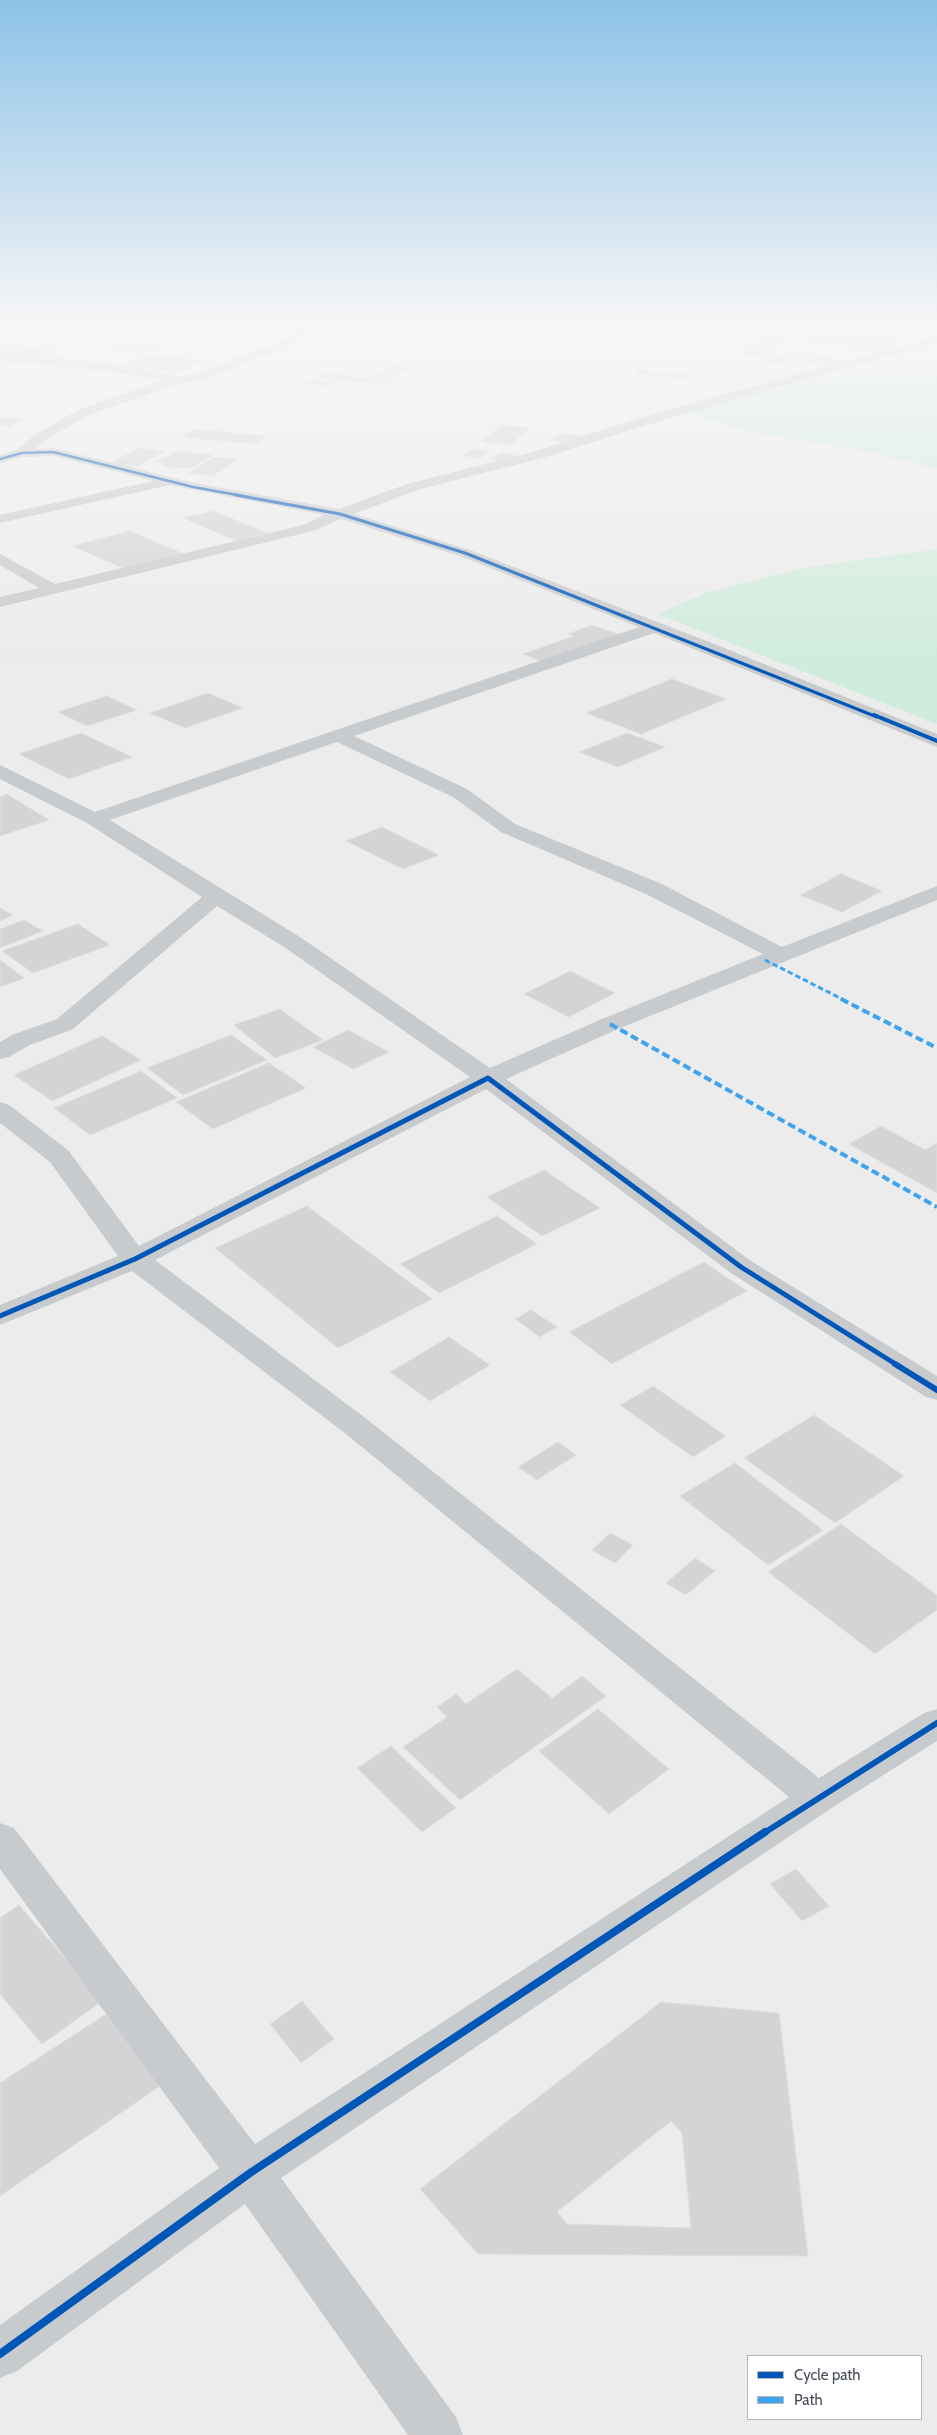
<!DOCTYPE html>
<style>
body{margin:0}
#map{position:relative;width:937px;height:2435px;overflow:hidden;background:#edecec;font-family:Cabin,sans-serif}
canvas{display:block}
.legend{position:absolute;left:747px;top:2355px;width:175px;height:65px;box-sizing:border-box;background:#fff;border:1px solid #b4b8bc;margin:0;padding:6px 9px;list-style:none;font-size:15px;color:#444d58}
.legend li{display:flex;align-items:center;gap:10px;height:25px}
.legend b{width:25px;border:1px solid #b4b8bc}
</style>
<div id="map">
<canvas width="937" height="2435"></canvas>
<ul class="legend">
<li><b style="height:6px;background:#0057b8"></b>Cycle path</li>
<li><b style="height:6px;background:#3fa4ed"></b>Path</li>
</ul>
</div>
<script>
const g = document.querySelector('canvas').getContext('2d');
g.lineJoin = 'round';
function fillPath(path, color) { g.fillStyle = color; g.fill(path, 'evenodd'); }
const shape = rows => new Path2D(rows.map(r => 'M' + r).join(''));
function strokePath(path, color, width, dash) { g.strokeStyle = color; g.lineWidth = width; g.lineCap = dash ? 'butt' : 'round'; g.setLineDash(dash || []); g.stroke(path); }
const green = shape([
 [937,363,937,469,859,450,751,432,696,416,685,407,701,400,728,395,760,394,818,378,878,376,916,365],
 [937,549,937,724,657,614,708,592,801,568]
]);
const building = shape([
 [869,324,904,324,899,331,865,328,869,324],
 [772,329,793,330,765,358,742,356,772,329],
 [820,332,857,335,845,345,808,342,820,332],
 [858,335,902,340,890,350,845,345,858,335],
 [134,341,160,344,141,353,109,350,123,343,134,341],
 [13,346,59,350,41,358,0,355,0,352,13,346],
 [803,351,815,354,802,356,791,353,803,351],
 [145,354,205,360,195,365,136,359,145,354],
 [818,354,844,361,822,366,796,359,818,354],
 [774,357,792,359,785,364,767,362,774,357],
 [133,360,193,365,179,373,118,367,133,360],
 [391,365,410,367,390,379,371,377,391,365],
 [638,370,693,375,689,379,634,374,638,370],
 [324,373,390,380,382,385,315,378,324,373],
 [310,380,333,382,327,386,304,384,310,380],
 [3,417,25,419,8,427,0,426,0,418,3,417],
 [501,425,530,428,510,445,481,442,501,425],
 [194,429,267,436,255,444,181,437,194,429],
 [567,433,581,437,564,442,549,439,567,433],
 [138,448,165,451,137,467,110,464,138,448],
 [472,449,490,451,480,458,462,456,472,449],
 [177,451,213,455,189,469,161,466,165,463,156,462,177,451],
 [502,453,518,456,505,462,489,459,502,453],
 [214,457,239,459,213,476,188,473,214,457],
 [214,511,267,533,236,541,183,518,214,511],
 [130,531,184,554,125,569,72,546,130,531],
 [592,625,623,636,547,664,523,654,574,636,568,634,592,625],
 [672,679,726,699,641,734,586,713,672,679],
 [208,693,243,708,185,728,150,713,208,693],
 [107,696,137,710,87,726,58,712,107,696],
 [81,733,132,757,69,779,19,754,81,733],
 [627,733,665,747,618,767,579,752,627,733],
 [7,794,49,820,0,836,0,797,7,794],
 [382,827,439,855,403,869,346,841,382,827],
 [841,874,882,891,842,912,800,895,841,874],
 [0,908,13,915,0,921,0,908],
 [24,920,43,931,0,948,0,929,24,920],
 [78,924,110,945,33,973,2,951,78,924],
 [0,960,24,978,0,987,0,960],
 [570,971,615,993,569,1017,524,994,570,971],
 [280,1009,323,1040,275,1058,234,1025,280,1009],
 [348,1030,389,1052,353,1069,313,1047,348,1030],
 [231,1035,267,1060,183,1095,147,1068,231,1035],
 [102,1036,141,1060,52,1101,14,1075,102,1036],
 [269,1063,306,1088,213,1129,176,1102,269,1063],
 [141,1071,177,1098,90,1135,54,1108,141,1071],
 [881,1126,925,1150,937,1143,937,1193,849,1144,881,1126],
 [544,1170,600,1208,542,1236,487,1197,544,1170],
 [307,1206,432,1299,338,1348,215,1248,307,1206],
 [497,1216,537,1244,439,1293,400,1264,497,1216],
 [704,1262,747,1291,612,1364,569,1332,704,1262],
 [531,1310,557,1327,540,1337,515,1319,531,1310],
 [449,1337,490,1365,430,1401,390,1372,449,1337],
 [653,1386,726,1436,693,1457,620,1405,653,1386],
 [814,1415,904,1476,835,1523,744,1458,814,1415],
 [558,1442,576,1455,537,1480,518,1467,558,1442],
 [735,1463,823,1530,768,1565,680,1496,735,1463],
 [841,1524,937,1595,937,1610,875,1654,768,1572,841,1524],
 [610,1533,633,1545,615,1563,592,1550,610,1533],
 [695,1558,715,1571,686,1595,666,1583,695,1558],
 [517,1669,552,1698,582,1676,606,1696,460,1800,403,1747,447,1717,437,1707,456,1694,466,1704,517,1669],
 [598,1709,669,1769,609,1814,539,1751,598,1709],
 [391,1746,456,1808,422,1832,357,1768,391,1746],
 [796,1869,829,1906,802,1921,770,1884,796,1869],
 [19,1905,102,2001,42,2044,0,1994,0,1918,19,1905],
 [302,2001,334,2039,301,2063,270,2024,302,2001],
 [661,2002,779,2013,808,2256,478,2254,420,2189,661,2002],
 [671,2121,682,2133,691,2228,567,2224,557,2212,671,2121],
 [106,2014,160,2086,0,2196,0,2083,106,2014]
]);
const minor = shape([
 [310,324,323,324,291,345,199,381,180,383,86,416,46,440,35,449,53,448,194,483,339,509,407,484,536,451,656,413,937,336,937,343,666,419,546,457,417,490,354,514,470,550,712,643,937,734,937,747,654,633,354,736,467,789,515,824,662,884,782,947,937,886,937,900,618,1029,506,1079,751,1261,937,1376,937,1400,926,1397,731,1273,486,1089,155,1260,368,1420,819,1778,924,1713,937,1709,937,1741,830,1809,281,2178,456,2417,463,2435,408,2435,245,2204,17,2371,0,2378,0,2325,219,2168,0,1869,0,1823,14,1828,255,2144,789,1797,346,1434,132,1271,0,1325,0,1305,118,1256,50,1162,0,1123,0,1102,9,1105,68,1150,139,1246,470,1077,284,947,217,906,73,1029,30,1045,9,1057,0,1059,0,1042,12,1035,57,1019,202,897,87,823,0,779,0,765,95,812,639,627,460,556,341,519,313,531,0,607,0,597,39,588,0,565,0,554,55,584,303,525,324,515,170,485,0,523,0,515,153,481,53,456,23,457,0,463,0,455,17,450,36,434,78,410,163,380,98,370,0,361,0,353,98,362,177,376,193,374,283,341,310,324],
 [337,742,453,797,501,832,646,894,763,954,602,1019,490,1068,300,937,110,820,337,742]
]);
const quietFar2 = shape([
 [290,324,304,332]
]);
const quietFar1 = shape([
 [765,960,844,1000]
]);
const quiet = shape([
 [841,999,937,1048],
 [610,1024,937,1207]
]);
const cyclewayFar5 = shape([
 [0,459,22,453,53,452,193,487,243,496]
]);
const cyclewayFar4 = shape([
 [236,495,340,514,465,553,877,717]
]);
const cyclewayFar3 = shape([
 [874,715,937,741]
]);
const cyclewayFar2 = shape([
 [0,1316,135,1259,488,1078,741,1267,897,1365]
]);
const cyclewayFar1 = shape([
 [895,1364,937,1390],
 [764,1833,937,1723]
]);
const cycleway = shape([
 [0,2354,250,2173,765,1832]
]);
fillPath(green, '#d0ecdd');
fillPath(building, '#d4d4d6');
strokePath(building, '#dededf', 1);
fillPath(minor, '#c8cbcd');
strokePath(quietFar2, '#3fa4ed', 2, [3, 2]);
strokePath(quietFar1, '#3fa4ed', 3, [5.5, 3]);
strokePath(quiet, '#3fa4ed', 4, [8, 4]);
strokePath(cyclewayFar5, '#0057b8', 2.5);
strokePath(cyclewayFar4, '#0057b8', 3);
strokePath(cyclewayFar3, '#0057b8', 4);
strokePath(cyclewayFar2, '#0057b8', 5);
strokePath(cyclewayFar1, '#0057b8', 6);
strokePath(cycleway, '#0057b8', 8);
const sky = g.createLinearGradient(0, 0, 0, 665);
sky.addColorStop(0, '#8dc2e8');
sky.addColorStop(0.49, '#f7f6f6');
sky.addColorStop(1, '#f7f6f600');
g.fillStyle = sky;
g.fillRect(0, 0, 937, 665);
</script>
